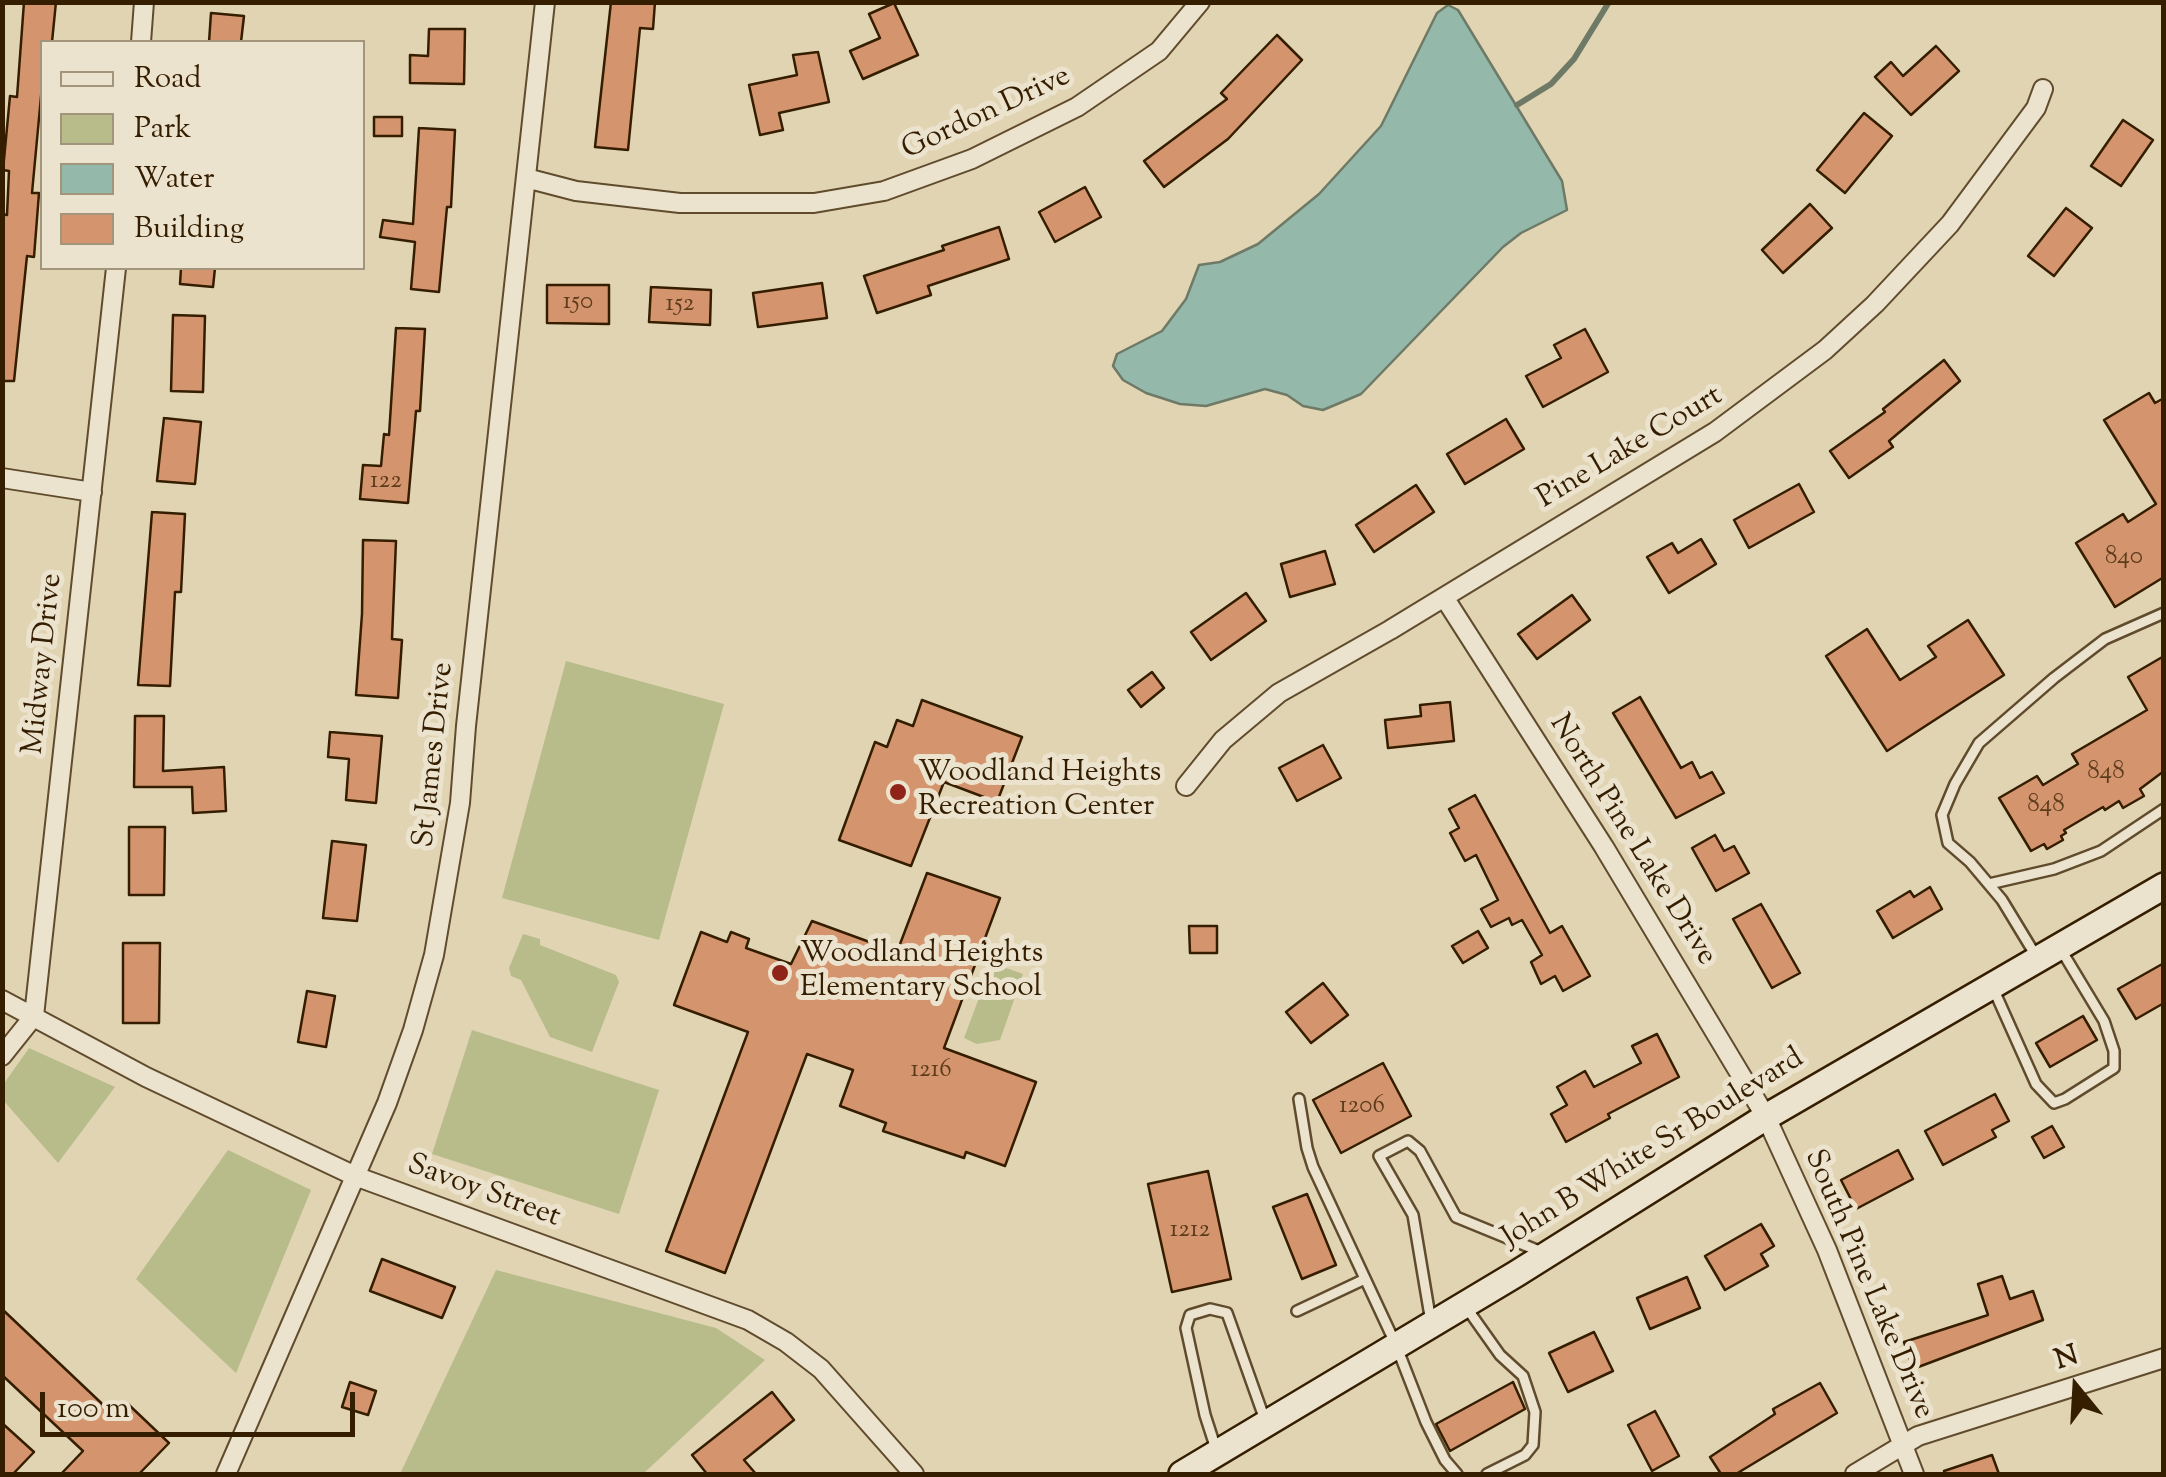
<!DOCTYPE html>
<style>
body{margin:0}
#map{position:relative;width:2166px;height:1477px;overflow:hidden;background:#e1d4b3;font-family:"Sorts Mill Goudy",serif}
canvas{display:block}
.frame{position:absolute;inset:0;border:5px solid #351e00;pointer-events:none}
.legend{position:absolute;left:40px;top:40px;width:325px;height:230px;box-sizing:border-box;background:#ece3ce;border:2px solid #a3947c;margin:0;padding:12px 18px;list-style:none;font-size:30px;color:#351e00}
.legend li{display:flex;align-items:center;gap:20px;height:50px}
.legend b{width:50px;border:2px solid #a3947c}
.north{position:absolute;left:2026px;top:1337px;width:100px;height:100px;-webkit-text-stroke:8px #ece3ce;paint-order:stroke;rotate:342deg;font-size:28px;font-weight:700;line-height:40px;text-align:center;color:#351e00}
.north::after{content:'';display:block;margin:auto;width:35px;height:45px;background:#351e00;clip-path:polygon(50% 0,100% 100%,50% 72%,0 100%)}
.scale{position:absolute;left:40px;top:1392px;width:315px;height:45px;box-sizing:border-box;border:5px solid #351e00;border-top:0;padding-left:12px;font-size:30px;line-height:35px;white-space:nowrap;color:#351e00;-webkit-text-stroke:8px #ece3ce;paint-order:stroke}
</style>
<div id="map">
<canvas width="2166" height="1477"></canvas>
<div class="frame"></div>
<ul class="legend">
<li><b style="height:12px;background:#ece3ce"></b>Road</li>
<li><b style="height:28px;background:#b7bc8a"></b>Park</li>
<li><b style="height:28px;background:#94b8aa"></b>Water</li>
<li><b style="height:28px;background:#d4946e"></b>Building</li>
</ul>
<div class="north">N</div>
<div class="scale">100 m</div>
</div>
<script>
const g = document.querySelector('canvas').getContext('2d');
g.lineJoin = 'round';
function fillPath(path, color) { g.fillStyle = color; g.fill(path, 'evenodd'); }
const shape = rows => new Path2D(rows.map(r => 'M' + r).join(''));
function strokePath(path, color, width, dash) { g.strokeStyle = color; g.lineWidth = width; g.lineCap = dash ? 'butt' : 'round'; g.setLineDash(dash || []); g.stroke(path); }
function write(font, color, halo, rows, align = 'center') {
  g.font = font + ' "Sorts Mill Goudy",serif'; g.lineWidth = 10; g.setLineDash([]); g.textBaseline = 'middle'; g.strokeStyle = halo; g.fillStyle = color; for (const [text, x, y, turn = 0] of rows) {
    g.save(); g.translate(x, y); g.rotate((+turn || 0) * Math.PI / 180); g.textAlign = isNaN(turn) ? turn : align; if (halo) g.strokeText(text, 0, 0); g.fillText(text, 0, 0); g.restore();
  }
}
const green = shape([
 [566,661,724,704,659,940,502,898],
 [523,934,540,939,540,945,616,975,619,982,592,1052,550,1037,521,980,511,976,509,968],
 [992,963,1023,974,1000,1040,977,1044,964,1038],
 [472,1030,659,1090,619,1214,432,1154],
 [29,1048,115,1087,58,1163,3,1100,3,1085],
 [228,1150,311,1190,236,1373,136,1279],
 [496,1270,716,1328,765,1360,643,1474,400,1474]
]);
const water = shape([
 [1448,5,1458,10,1562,181,1567,210,1521,233,1503,247,1361,394,1323,410,1303,406,1287,395,1265,389,1206,406,1180,404,1146,393,1123,380,1113,366,1117,354,1162,331,1186,299,1199,265,1220,262,1258,244,1319,194,1381,126,1437,13,1448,5]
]);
const stream = shape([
 [1517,105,1551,84,1574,59,1609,2]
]);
const building = shape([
 [24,2,56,2,52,42,42,42,42,86,32,193,39,193,34,257,27,256,14,381,2,381,2,214,7,215,9,171,3,170,10,96,17,97,24,2],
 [611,2,655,2,653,29,640,28,628,150,595,147,611,2],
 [894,3,918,55,863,79,850,51,880,38,869,14,894,3],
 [211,13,244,16,241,42,209,42,211,13],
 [429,29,465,29,464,84,410,83,410,55,428,56,429,29],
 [1277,35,1302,60,1228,139,1164,187,1144,161,1227,99,1221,93,1277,35],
 [1936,46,1959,71,1911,115,1875,77,1891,62,1903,76,1936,46],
 [818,52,829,102,779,113,783,130,760,135,749,85,797,75,793,55,818,52],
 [1864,113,1892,136,1845,193,1817,170,1864,113],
 [374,117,402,117,402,136,374,136,374,117],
 [2123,120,2153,140,2121,186,2091,166,2123,120],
 [419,128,455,130,451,207,447,207,439,292,411,289,415,242,380,237,383,220,413,224,419,128],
 [1085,187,1101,217,1055,242,1039,212,1085,187],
 [1810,204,1832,228,1783,273,1762,250,1810,204],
 [2066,208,2092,228,2054,276,2028,256,2066,208],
 [999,227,1009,259,928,286,931,295,877,313,864,276,944,250,942,246,999,227],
 [181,268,215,268,213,287,180,284,181,268],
 [822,283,827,318,758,327,753,293,822,283],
 [547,285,609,285,609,324,547,323,547,285],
 [651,287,711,290,710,325,649,322,651,287],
 [173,315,205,316,203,392,171,391,173,315],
 [396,328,425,329,420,411,416,411,408,503,360,499,363,465,381,466,384,434,389,435,396,328],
 [1585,329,1608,372,1543,407,1526,376,1561,358,1554,345,1585,329],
 [1944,360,1960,381,1889,441,1893,447,1849,478,1830,451,1885,412,1883,409,1944,360],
 [2149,393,2155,403,2164,398,2164,577,2115,607,2076,543,2123,514,2128,522,2156,504,2104,420,2149,393],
 [164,418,201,422,195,484,157,481,164,418],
 [1506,419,1524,449,1465,484,1447,454,1506,419],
 [1799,484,1814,512,1749,548,1734,520,1799,484],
 [1416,485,1434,512,1374,552,1356,525,1416,485],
 [152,512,185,514,181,592,175,592,170,686,138,685,152,512],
 [1701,539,1716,564,1669,593,1647,557,1672,543,1678,553,1701,539],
 [363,540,396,541,392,639,402,640,398,698,356,695,362,614,363,540],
 [1325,551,1335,584,1290,597,1281,564,1325,551],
 [1246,593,1266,621,1211,660,1191,632,1246,593],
 [1572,595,1590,620,1537,659,1518,634,1572,595],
 [1968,620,2004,675,1887,751,1826,656,1867,629,1900,680,1936,657,1928,646,1968,620],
 [2164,656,2164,771,2140,789,2144,796,2123,808,2119,801,2105,810,2103,807,2064,830,2066,833,2061,836,2063,840,2047,849,2044,844,2031,851,1999,798,2037,776,2043,785,2078,764,2072,754,2147,710,2128,677,2164,656],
 [1152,672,1164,688,1141,707,1128,690,1152,672],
 [1640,697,1681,768,1692,762,1700,778,1712,772,1724,793,1676,818,1613,713,1640,697],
 [922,700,1022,737,997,802,944,782,911,866,839,840,875,742,887,747,897,720,913,726,922,700],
 [1450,702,1454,741,1388,748,1385,720,1421,716,1420,705,1450,702],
 [135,716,164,716,163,771,224,767,226,811,193,813,192,787,134,787,135,716],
 [330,732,382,736,376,803,346,800,349,759,328,757,330,732],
 [1323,745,1341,778,1297,801,1279,768,1323,745],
 [1475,795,1550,933,1562,926,1590,976,1563,991,1555,976,1541,984,1531,962,1542,955,1522,920,1512,925,1509,918,1491,927,1481,909,1498,900,1476,855,1465,861,1450,833,1459,828,1449,809,1475,795],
 [129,827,165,827,164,895,129,895,129,827],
 [1715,835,1724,851,1734,846,1749,873,1716,891,1692,848,1715,835],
 [332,841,366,845,357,921,323,918,332,841],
 [927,873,1000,898,944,1048,1036,1082,1005,1166,966,1152,964,1158,883,1131,886,1123,840,1106,853,1070,807,1054,725,1273,666,1251,748,1032,674,1005,701,932,727,942,731,932,749,939,746,948,791,964,812,921,897,952,927,873],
 [1930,887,1942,909,1893,938,1877,911,1910,891,1914,897,1930,887],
 [1761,904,1800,973,1772,988,1733,919,1761,904],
 [1189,926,1217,926,1217,953,1190,953,1189,926],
 [1478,931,1488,948,1463,963,1452,946,1478,931],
 [123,943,160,943,159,1023,123,1023,123,943],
 [2164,963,2164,1003,2136,1019,2118,989,2164,963],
 [1323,983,1348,1015,1311,1043,1286,1012,1323,983],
 [307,991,335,996,326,1047,298,1042,307,991],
 [2083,1016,2097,1040,2050,1067,2036,1043,2083,1016],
 [1657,1034,1679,1077,1608,1114,1610,1118,1566,1142,1551,1114,1567,1105,1557,1087,1585,1071,1594,1087,1641,1063,1632,1046,1657,1034],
 [1383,1063,1411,1116,1341,1153,1313,1100,1383,1063],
 [1995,1094,2009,1121,1992,1130,1996,1137,1943,1165,1925,1131,1995,1094],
 [2052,1126,2064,1147,2044,1158,2032,1137,2052,1126],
 [1898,1150,1913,1179,1856,1209,1841,1180,1898,1150],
 [1208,1171,1231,1279,1172,1292,1148,1184,1208,1171],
 [1307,1194,1336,1265,1302,1279,1273,1207,1307,1194],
 [1761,1224,1774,1246,1761,1254,1768,1266,1725,1290,1705,1256,1761,1224],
 [382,1259,455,1287,442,1318,370,1291,382,1259],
 [2002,1276,2010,1299,2033,1291,2043,1320,1913,1369,1904,1342,1988,1315,1978,1284,2002,1276],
 [1687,1277,1700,1308,1650,1329,1637,1298,1687,1277],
 [2,1309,116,1417,128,1404,169,1443,139,1474,61,1474,83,1451,2,1375,2,1309],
 [1594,1332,1613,1371,1568,1392,1549,1353,1594,1332],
 [350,1382,376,1391,368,1415,342,1407,350,1382],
 [1513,1382,1525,1409,1450,1451,1436,1424,1513,1382],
 [1820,1383,1837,1413,1736,1474,1721,1474,1710,1457,1775,1414,1773,1409,1820,1383],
 [772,1392,794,1420,744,1460,756,1474,707,1474,692,1455,772,1392],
 [1655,1411,1679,1456,1652,1471,1628,1425,1655,1411],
 [2,1423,34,1452,13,1474,2,1474,2,1423],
 [1992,1455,1999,1474,1945,1474,1944,1471,1992,1455]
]);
const lane = shape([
 [1989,884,2054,869,2101,851,2164,809],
 [2036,956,2002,900,1970,862,1948,843,1942,815,1955,784,1979,743,2054,678,2105,639,2164,613],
 [1993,988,2036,1084,2054,1103,2065,1099,2114,1068,2114,1051,2104,1021,2060,948],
 [1299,1099,1307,1148,1313,1167,1396,1345,1426,1422,1445,1460,1457,1474],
 [1466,1307,1500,1355,1523,1376,1535,1412,1533,1445,1525,1455,1487,1474],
 [1297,1311,1365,1279],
 [1431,1322,1413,1215,1379,1156,1408,1141,1420,1151,1456,1217,1544,1253],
 [1216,1449,1205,1415,1186,1328,1190,1315,1210,1309,1227,1313,1265,1420]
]);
const street = shape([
 [141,42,144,2],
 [526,178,576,191,680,203,814,203,884,191,972,159,1077,107,1159,51,1200,2],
 [2,478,92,492],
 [1444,597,1604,847,1766,1117,1827,1250,1914,1474],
 [1186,786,1223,740,1279,693,1390,630,1715,432,1825,350,1875,304,1950,224,2036,108,2043,89],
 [2,1000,146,1077,355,1176,748,1320,786,1342,821,1369,914,1474],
 [2,1056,34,1016,116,268],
 [226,1474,387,1103,413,1030,434,955,460,803,466,726,545,2],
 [1855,1474,1918,1436,2164,1358]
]);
const secondary = shape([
 [1182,1474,1516,1274,1766,1117,2164,886]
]);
const markers = [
 [898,792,10,"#8f2418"],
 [780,973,10,"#8f2418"]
];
const numberNames = [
 ["150",578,304],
 ["152",680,306],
 ["122",386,483],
 ["840",2124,559],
 ["848",2106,774],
 ["848",2046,807],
 ["1216",931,1072],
 ["1206",1362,1108],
 ["1212",1190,1232]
];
const streetNames = [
 ["Gordon Drive",987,115,-25],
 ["Pine Lake Court",1631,449,-31],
 ["Midway Drive",45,664,-84],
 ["St James Drive",436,755,-84],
 ["North Pine Lake Drive",1631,841,58],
 ["John B White Sr Boulevard",1654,1150,-32],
 ["Savoy Street",483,1193,20],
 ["South Pine Lake Drive",1867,1285,67]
];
const poiNames = [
 ["Woodland Heights",918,775],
 ["Recreation Center",918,809],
 ["Woodland Heights",800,956],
 ["Elementary School",800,990]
];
fillPath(green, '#b7bc8a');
fillPath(water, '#94b8aa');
strokePath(water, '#6e7a66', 2.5);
strokePath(stream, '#6e7a66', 6);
fillPath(building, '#d4946e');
strokePath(building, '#351e00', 2.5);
strokePath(lane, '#604c2d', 14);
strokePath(street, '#604c2d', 22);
strokePath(secondary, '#351e00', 30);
strokePath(lane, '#ece3ce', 9);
strokePath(street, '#ece3ce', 18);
strokePath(secondary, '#ece3ce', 25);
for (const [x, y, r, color] of markers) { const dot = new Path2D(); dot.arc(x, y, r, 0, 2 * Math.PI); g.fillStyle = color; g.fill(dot); strokePath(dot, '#ece3ce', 4); }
write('25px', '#5d3c1c', null, numberNames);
write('30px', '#351e00', '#ece3ce', streetNames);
write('30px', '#351e00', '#ece3ce', poiNames, 'left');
</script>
